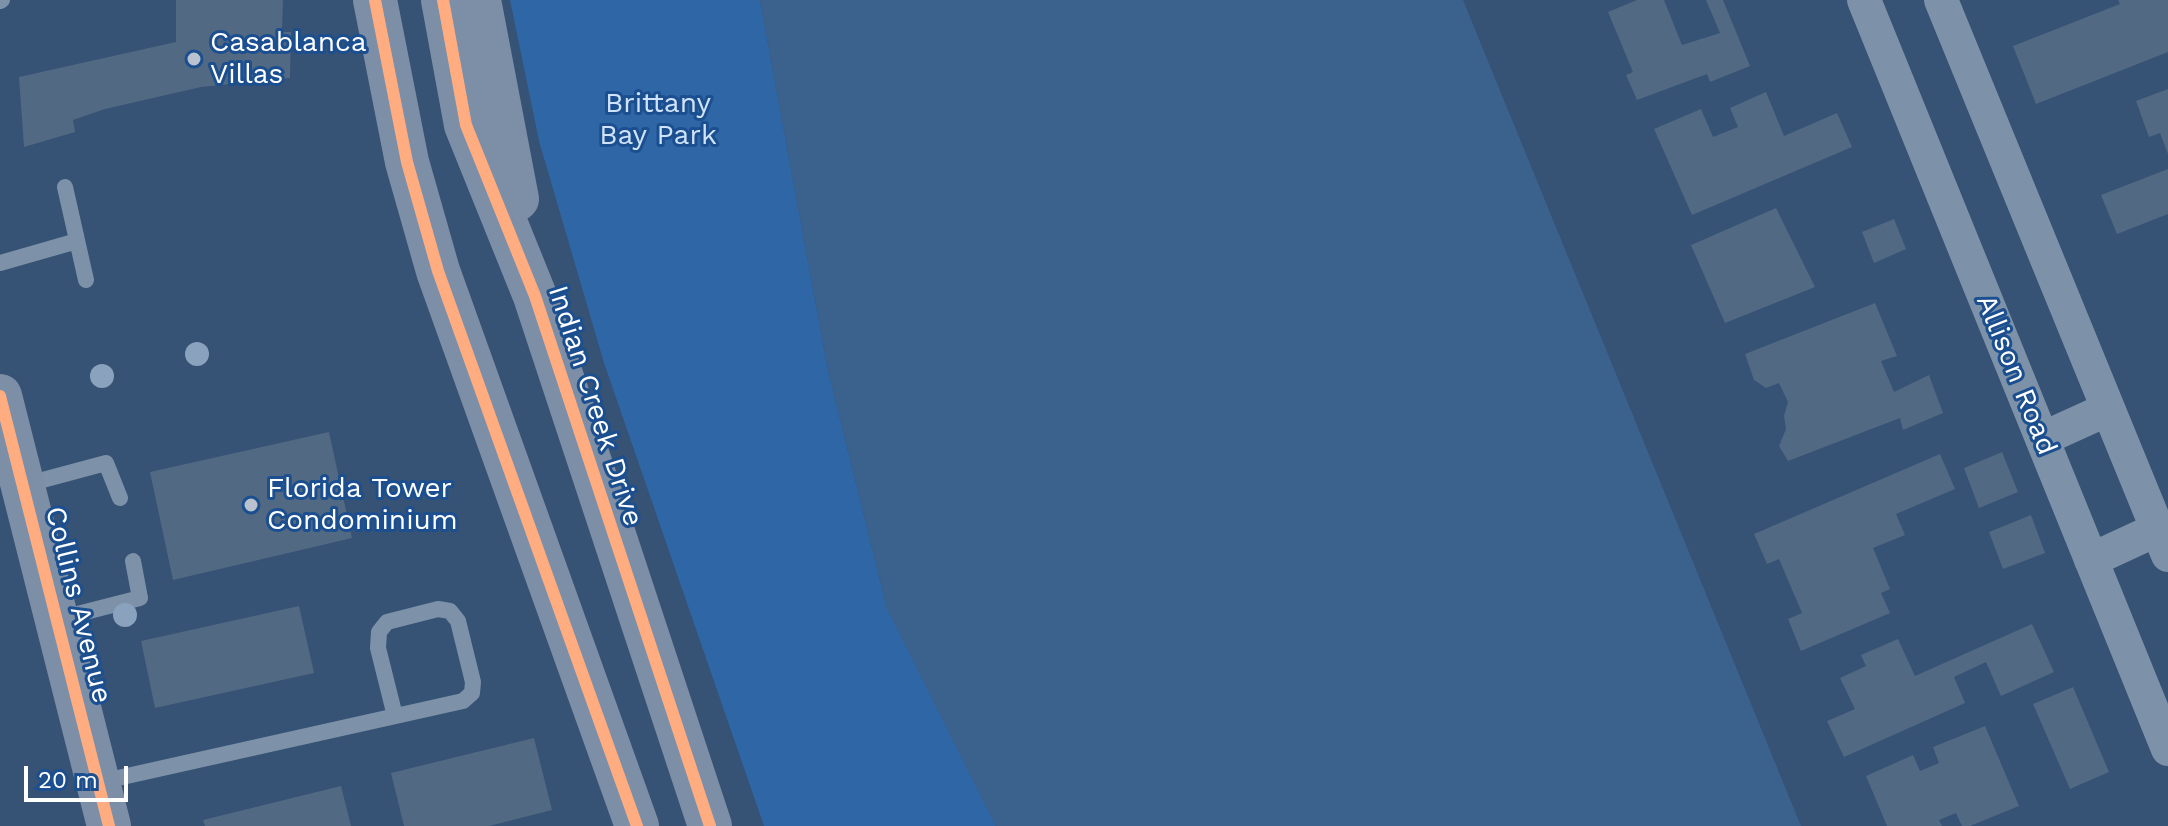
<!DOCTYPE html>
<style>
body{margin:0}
#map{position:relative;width:2168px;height:826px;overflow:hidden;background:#365274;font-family:"Work Sans",sans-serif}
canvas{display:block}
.scale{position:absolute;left:24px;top:766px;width:104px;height:36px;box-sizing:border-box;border:4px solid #fff;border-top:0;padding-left:10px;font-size:24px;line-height:28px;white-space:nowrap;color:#fff;-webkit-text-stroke:6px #1b4f8f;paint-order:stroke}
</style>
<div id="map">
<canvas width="2168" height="826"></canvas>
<div class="scale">20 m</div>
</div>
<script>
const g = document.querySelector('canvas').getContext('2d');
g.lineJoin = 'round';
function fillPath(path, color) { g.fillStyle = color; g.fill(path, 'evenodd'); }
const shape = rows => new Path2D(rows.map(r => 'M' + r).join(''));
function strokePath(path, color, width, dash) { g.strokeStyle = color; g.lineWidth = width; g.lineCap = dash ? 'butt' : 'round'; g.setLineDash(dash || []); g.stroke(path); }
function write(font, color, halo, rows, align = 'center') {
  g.font = font + ' "Work Sans",sans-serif'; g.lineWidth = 6; g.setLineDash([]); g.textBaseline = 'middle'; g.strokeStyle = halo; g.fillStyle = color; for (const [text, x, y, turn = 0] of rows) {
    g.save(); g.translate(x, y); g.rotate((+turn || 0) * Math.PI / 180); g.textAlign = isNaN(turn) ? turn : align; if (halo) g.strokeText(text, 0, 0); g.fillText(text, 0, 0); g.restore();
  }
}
const green = shape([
 [510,0,760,0,828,370,887,608,996,826,764,826,604,363,539,141]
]);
const water = shape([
 [760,0,1463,0,1801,826,996,826,887,608,828,370]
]);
const building = shape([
 [176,0,283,0,282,32,291,32,290,78,201,87,105,109,73,120,75,132,24,147,19,77,176,42],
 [1637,0,1664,0,1682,45,1720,33,1706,0,1723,0,1750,66,1710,82,1707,74,1637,100,1626,75,1633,72,1608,12],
 [2118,0,2168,0,2168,52,2036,104,2013,46,2120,4],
 [2168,89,2168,154,2160,133,2149,137,2136,101],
 [1766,92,1784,136,1837,113,1852,147,1692,215,1654,129,1701,109,1713,137,1738,127,1730,108],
 [2168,169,2168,214,2117,234,2101,195],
 [1776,208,1815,287,1725,323,1691,245],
 [1894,219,1906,249,1874,263,1862,232],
 [1875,303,1897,356,1881,361,1894,392,1929,375,1943,413,1903,430,1900,418,1788,461,1779,446,1786,429,1784,416,1788,402,1779,383,1766,388,1754,380,1745,354],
 [329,432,352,538,173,580,150,472],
 [2002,452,2018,492,1979,508,1964,468],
 [1940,454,1955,489,1896,514,1905,535,1873,548,1890,589,1881,593,1890,613,1801,651,1788,619,1802,613,1779,559,1767,564,1754,534],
 [2031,515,2045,553,2003,569,1989,532],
 [299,606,314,673,155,708,141,641],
 [2032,624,2054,672,2001,696,1986,662,1954,677,1965,703,1844,757,1827,721,1855,709,1840,678,1866,666,1861,655,1898,639,1915,676],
 [2073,687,2109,772,2070,789,2033,704],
 [1985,726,2019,806,1970,826,1962,826,1956,813,1939,820,1942,826,1887,826,1866,776,1913,755,1920,771,1939,763,1933,747],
 [534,738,552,810,489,826,404,826,391,773],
 [341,786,351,826,205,826,203,820]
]);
const service = shape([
 [0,1,2,0],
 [65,187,86,280],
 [0,263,77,241],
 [24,485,106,463,120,498],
 [58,619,140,598,133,561],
 [100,782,463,701,472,693,473,682,458,621,450,611,438,609,387,622,379,632,378,648,395,716]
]);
const minor = shape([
 [1864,0,2168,749],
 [1941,0,2168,555],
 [2042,439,2108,409],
 [2091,560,2158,529]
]);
const primary = shape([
 [375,0,407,162,438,271,637,826],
 [443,0,466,125,535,296,710,826],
 [479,0,517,199],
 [0,396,109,826]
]);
const cycleway = shape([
 [375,0,407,162,438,271,637,826],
 [443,0,466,125,535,296,710,826],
 [0,396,109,826]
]);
const trees = [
 [197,354],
 [102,376],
 [125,615]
];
const markers = [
 [194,59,8,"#b9c2ce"],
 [251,505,8,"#b9c2ce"]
];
const poiNames = [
 ["Casablanca",210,43],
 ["Villas",210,75],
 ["Florida Tower",267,489],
 ["Condominium",267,521]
];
const parkNames = [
 ["Brittany",658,104],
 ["Bay Park",658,136]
];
const streetNames = [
 ["Allison Road",2016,375,68],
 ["Indian Creek Drive",595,406,72],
 ["Collins Avenue",78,605,76]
];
fillPath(green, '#2f66a5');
fillPath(water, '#3b618d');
fillPath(building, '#526984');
strokePath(service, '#7d92a8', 16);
strokePath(minor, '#7d92a8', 34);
strokePath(primary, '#7d8ea7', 44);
strokePath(cycleway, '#ffac80', 12);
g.fillStyle = '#8aa2be';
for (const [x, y] of trees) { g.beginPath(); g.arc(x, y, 12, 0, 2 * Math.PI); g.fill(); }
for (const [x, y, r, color] of markers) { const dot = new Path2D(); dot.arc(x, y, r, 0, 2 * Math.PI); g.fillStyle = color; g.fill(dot); strokePath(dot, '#1b4f8f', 3); }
write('28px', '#fff', '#1b4f8f', poiNames, 'left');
write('28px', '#cfe3fa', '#1b4f8f', parkNames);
write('28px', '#fff', '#1b4f8f', streetNames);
</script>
